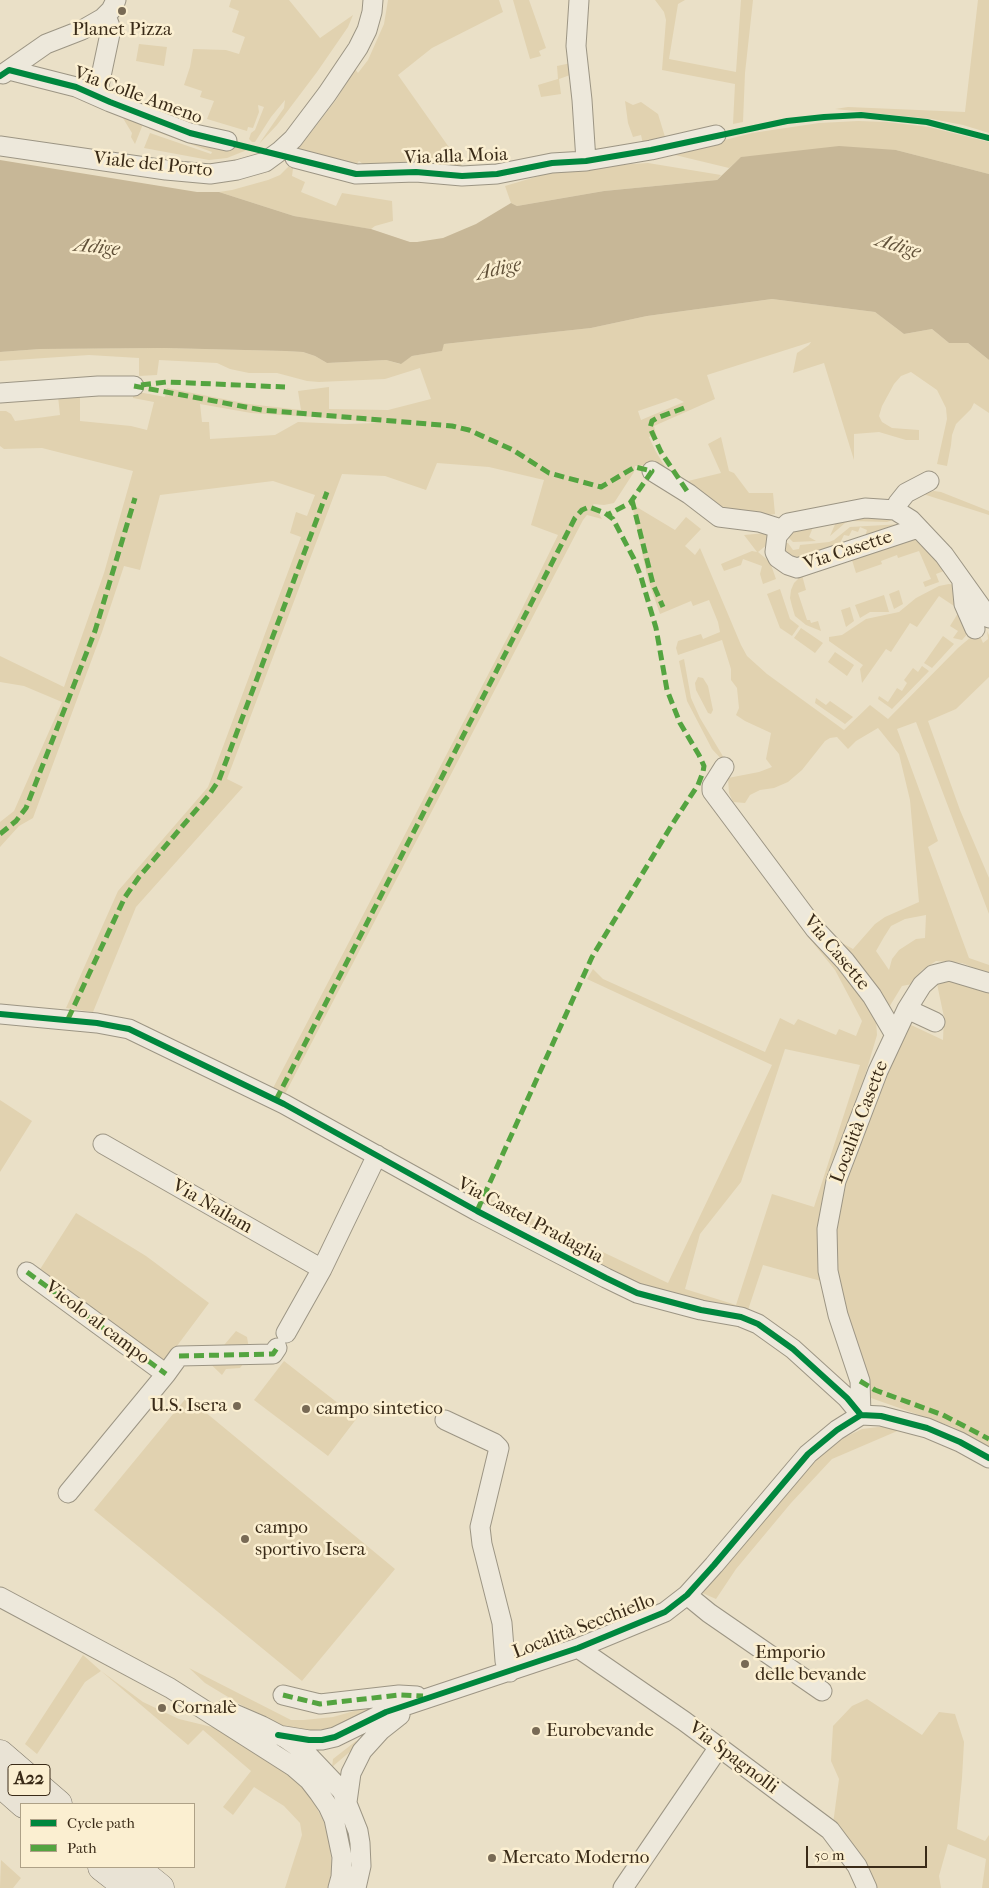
<!DOCTYPE html>
<meta charset="utf-8">
<style>
body{margin:0}
#map{position:relative;width:989px;height:1888px;overflow:hidden;background:#eae0c7;font-family:"IM FELL French Canon",serif}
canvas{display:block}
.legend{position:absolute;left:20px;top:1803px;width:175px;height:65px;box-sizing:border-box;background:#fbefd1;border:1px solid #aea187;margin:0;padding:6px 9px;list-style:none;font-size:15px;color:#3a2b18}
.legend li{display:flex;align-items:center;gap:10px;height:25px}
.legend b{width:25px;border:1px solid #aea187}
.scale{position:absolute;left:806px;top:1846px;width:121px;height:22px;box-sizing:border-box;border:2px solid #3a2b18;border-top:0;padding-left:6px;font-size:15px;line-height:18px;white-space:nowrap;color:#3a2b18;-webkit-text-stroke:4px #fbefd1;paint-order:stroke}
</style>
<div id="map">
<canvas width="989" height="1888"></canvas>
<ul class="legend">
<li><b style="height:6px;background:#00873e"></b>Cycle path</li>
<li><b style="height:6px;background:#54a440"></b>Path</li>
</ul>
<div class="scale">50 m</div>
</div>
<script>
const g = document.querySelector('canvas').getContext('2d');
g.lineJoin = 'round';
function fillPath(path, color) { g.fillStyle = color; g.fill(path, 'evenodd'); }
const shape = rows => new Path2D(rows.map(r => 'M' + r).join(''));
function strokePath(path, color, width, dash) { g.strokeStyle = color; g.lineWidth = width; g.lineCap = dash ? 'butt' : 'round'; g.setLineDash(dash || []); g.stroke(path); }
function write(font, color, halo, rows, align = 'center') {
  g.font = font + ' "IM FELL French Canon",serif'; g.lineWidth = 5; g.setLineDash([]); g.textBaseline = 'middle'; g.strokeStyle = halo; g.fillStyle = color; for (const [text, x, y, turn = 0] of rows) {
    g.save(); g.translate(x, y); g.rotate((+turn || 0) * Math.PI / 180); g.textAlign = isNaN(turn) ? turn : align; if (halo) g.strokeText(text, 0, 0); g.fillText(text, 0, 0); g.restore();
  }
}
const green = shape([
 [231,0,289,0,320,38,353,15,348,27,317,72,277,125,259,144,284,108,285,100,271,117,255,142,252,142,249,139,251,133,255,130,264,107,258,105,259,112,253,128,248,127,247,131,207,119,214,101,200,97,202,91,184,85,190,67,193,49,226,50,239,54,245,37,232,32,239,11,229,7],
 [388,0,499,0,503,12,432,48,398,75,465,170,437,168,409,163,407,165,367,167,359,161,353,169,295,153,336,100,355,69,358,73,368,60,384,24],
 [513,0,529,0,546,48,539,51,541,56,530,59],
 [655,0,685,0,678,4,669,59,736,72,741,0,753,0,745,73,743,122,733,124,735,84,662,70,666,20,664,12],
 [978,0,989,0,989,133,963,125,932,119,835,109,848,107,965,112],
 [139,44,167,47,164,66,136,61],
 [571,63,573,74,559,79,561,94,541,97,538,85,558,79,557,66],
 [625,101,633,105,641,102,658,114,666,140,643,144,641,135,633,137,628,123],
 [118,110,145,119,135,144,131,137,132,133],
 [858,121,887,122,929,127,989,142,989,174,896,150,742,157,729,168,671,154,752,133,819,123],
 [152,122,187,135,252,148,227,158,209,160,144,148,150,133,211,154,212,152,149,129],
 [294,161,292,176,305,182,301,192,336,206,342,193,392,201,393,221,375,226,371,229,332,223,294,216,219,192,232,190,268,180,280,175],
 [648,163,721,175,717,180,604,191,517,206,511,203,505,186,549,173,587,167],
 [772,299,875,312,904,334,932,329,949,343,968,343,989,360,989,413,974,403,971,409,956,424,952,435,951,445,947,466,937,464,947,419,946,408,937,390,911,372,901,376,894,384,882,406,879,416,882,422,892,428,919,430,919,440,906,440,879,432,854,434,854,460,824,363,793,373,797,353,809,345,811,342,707,375,715,399,654,426,656,434,649,437,655,450,671,477,646,465,635,466,634,472,614,503,604,505,593,504,602,519,587,515,583,520,284,1096,272,1090,517,619,558,535,531,525,544,480,489,467,437,463,426,490,385,476,342,474,227,779,243,787,136,907,93,1012,66,1008,118,891,208,787,301,537,290,533,296,512,307,516,315,495,273,481,160,495,140,570,124,566,102,632,33,818,19,826,0,847,0,822,14,811,62,702,24,686,0,682,0,656,64,687,104,573,133,471,42,448,4,449,0,446,0,411,6,411,11,414,15,421,60,415,58,396,80,393,80,421,131,426,147,430,154,402,133,398,133,391,165,397,167,388,249,404,301,410,298,391,329,387,329,409,388,410,431,399,420,368,385,379,319,382,307,381,277,373,249,373,230,369,217,363,159,360,157,375,139,376,139,358,89,355,0,361,0,352,40,349,164,348,285,351,303,352,315,356,327,363,386,360,400,364,412,356,441,351,444,344,591,328,647,316],
 [676,398,684,402,641,420,638,411],
 [200,404,251,413,329,418,377,423,345,424,298,422,275,435,210,439,209,422,202,422],
 [721,437,729,471,734,473,749,493,773,493,775,514,763,516,719,512,693,490,688,481,721,473,708,444],
 [934,491,941,492,989,511,989,515,923,494],
 [630,503,675,530,686,517,701,529,685,546,695,555,700,548,741,645,747,656,767,674,844,730,870,705,888,719,958,648,978,631,983,643,988,639,987,631,989,635,989,677,956,709,928,721,960,810,989,878,989,914,916,722,897,729,938,841,928,847,969,958,989,965,989,974,962,963,936,961,921,971,912,984,902,986,891,1004,889,1008,833,938,853,949,875,924,885,917,919,902,910,800,899,754,878,728,856,741,848,749,837,737,830,738,825,741,802,770,788,782,774,788,760,790,750,795,745,803,733,802,729,793,728,778,759,772,772,767,766,759,771,733,745,721,736,715,739,708,737,688,731,680,731,669,722,640,678,655,676,648,678,641,701,634,703,639,720,632,718,622,709,600,693,606,691,601,660,614,648,580,633,510],
 [926,915,925,938,916,939,899,950,892,959,889,970,876,951,884,937,891,926,905,919],
 [868,513,896,519,887,522,851,521,845,523,830,536,836,522],
 [902,524,865,537,867,530,860,527,858,532,852,530,849,536,844,535,838,547,800,561,784,553,784,543,788,543,793,550,799,549,800,545,829,542,834,540,850,527],
 [814,525,809,537,816,541,793,542,787,536,791,531],
 [767,533,770,535,768,544,758,552,770,562,776,579,763,584,760,574,762,566,743,559,741,565,724,571,721,564,752,551,757,552,744,535],
 [908,537,917,539,943,568,944,571,936,574,939,582,925,587,923,582,931,579,919,551,898,558,897,555,881,561,882,564,856,573,851,557],
 [802,575,806,590,798,593,807,620,810,620,811,623,818,621,821,631,806,625,795,616,792,606,790,598,791,590,794,583],
 [949,584,955,585,972,629,962,640,953,638,958,631,950,626,960,610,939,596,917,627,910,623,891,652,886,649,862,683,860,669,863,665,829,641,829,637,842,635,866,619,899,612,916,598,939,586],
 [780,589,790,619,799,626,792,636,780,628,767,594],
 [899,590,903,604,894,609,889,594],
 [884,595,889,612,870,612,860,618,855,605],
 [850,607,854,621,846,627,841,610],
 [801,628,823,643,815,653,794,638],
 [943,636,954,644,932,668,924,663],
 [835,652,854,665,847,676,828,662],
 [684,659,691,698,700,718,724,758,723,761,712,749,687,701,679,661],
 [922,666,929,671,892,709,878,699,879,696,888,702,897,688,902,691,907,683,904,680,913,668,918,672],
 [698,677,703,678,708,686,713,710,711,714,708,713,696,690,695,683],
 [816,698,826,705,830,701,853,717,845,724,815,703],
 [805,933,840,967,854,984,876,1019,877,1035,864,1079,833,1162,818,1232,818,1267,821,1281,763,1265,747,1313,638,1286,488,1209,489,1198,668,1283,772,1065,587,979,593,969,603,979,765,1052,780,1018,794,1025,798,1019,836,1035,839,1029,856,1036,862,1021,835,970],
 [785,1049,860,1065,814,1207,772,1194,736,1305,685,1289,700,1234,741,1182],
 [961,979,989,991,989,1449,953,1427,871,1398,841,1303,833,1241,844,1180,860,1134,880,1092,909,1024,943,1040,944,1017,937,984,944,980],
 [0,1100,32,1121,0,1172],
 [76,1213,146,1256,209,1303,162,1366,37,1274],
 [236,1331,247,1337,250,1355,240,1368,226,1369,222,1375,200,1354,219,1351],
 [284,1361,357,1418,328,1456,254,1400],
 [187,1397,395,1569,302,1681,94,1510],
 [886,1426,902,1429,832,1459,791,1503,736,1569,716,1599,700,1592,825,1449,833,1443,862,1429],
 [83,1655,101,1671,143,1702,179,1719,216,1728,290,1775,301,1785,312,1799,328,1830,332,1866,329,1888,285,1888,302,1835,300,1823,284,1806,254,1787,233,1815,223,1807,251,1771,203,1730,188,1745,101,1671,85,1682,37,1754,25,1744],
 [189,1668,291,1720,304,1720,333,1717,379,1704,376,1709,347,1724,327,1729,298,1731,271,1723,205,1683],
 [867,1699,922,1735,939,1712,955,1714,964,1742,962,1778,957,1829,985,1841,989,1835,989,1888,982,1888,986,1859,948,1844,939,1876,941,1888,874,1888,833,1824,839,1779,831,1761,833,1726,852,1706],
 [356,1741,359,1744,332,1767,333,1759],
 [1,1860,21,1878,13,1888,0,1888]
]);
const water = shape([
 [839,146,896,150,989,174,989,360,968,343,949,343,932,329,904,334,875,312,772,299,647,316,591,328,444,344,442,351,412,356,401,364,386,360,327,363,315,356,303,352,285,351,164,348,40,349,0,352,0,160,197,192,219,192,294,216,371,229,410,242,417,242,443,238,476,224,511,203,517,206,604,191,717,180,741,157]
]);
const minor = shape([
 [579,0,576,46,582,100,586,161],
 [9,70,76,87,110,102,190,133,227,141],
 [3,74,46,44,82,30,103,18,111,10,116,0],
 [97,95,111,29,108,21,100,20],
 [0,146,166,170,210,174,237,170,265,162,280,151,293,139,327,94,358,48,367,30,372,12,373,0],
 [295,158,356,174,416,172,462,176,497,174,552,163,586,161,651,150,716,135],
 [0,393,98,386,134,386],
 [652,471,689,494,719,517,759,522,781,529],
 [895,510,898,503,906,493,929,481],
 [918,528,797,568,788,565,778,558,775,552,777,536,788,523,865,508,895,510,911,520,944,555,989,618],
 [962,583,964,604,975,629],
 [724,767,712,786,712,791,815,929,845,961,872,996,895,1035],
 [907,1009,935,1022],
 [0,1014,97,1023,129,1029,284,1104,477,1211,606,1278,637,1293,701,1310,741,1317,758,1324,793,1349,847,1398,861,1415,881,1416,927,1428,960,1442,989,1458],
 [103,1144,322,1269],
 [27,1272,166,1374],
 [286,1333,322,1269,377,1155],
 [861,1415,860,1381,838,1315,828,1271,827,1229,836,1181,878,1071,907,1009,922,985,933,975,949,971,989,983],
 [445,1420,494,1443,499,1448,480,1527,482,1544,502,1623,505,1661,510,1672],
 [68,1493,166,1374,179,1356,273,1354,277,1348],
 [687,1595,709,1613,822,1691],
 [0,1597,170,1688,294,1767,309,1780,319,1793,328,1806,334,1819,342,1857,341,1877,338,1888],
 [578,1648,684,1721,830,1830,857,1866,867,1888],
 [283,1695,320,1704,399,1695,417,1696],
 [225,1710,262,1726,285,1738,305,1752,342,1791,358,1831,360,1843,361,1866,356,1888],
 [278,1735,309,1740,322,1740,335,1737,386,1712,578,1648,665,1612,687,1595,714,1565,808,1454,837,1430,861,1415],
 [347,1802,351,1773,362,1751,381,1730,400,1715],
 [623,1888,719,1747]
]);
const highway = shape([
 [0,1754,58,1804],
 [0,1783,24,1804],
 [102,1867,129,1888],
 [134,1867,160,1888]
]);
const quiet = shape([
 [141,385,167,382,285,387],
 [134,386,262,410,452,426,469,430,513,450,549,473,601,487,635,467,652,471,630,503,607,515],
 [684,408,657,418,652,421,650,428,661,452,689,494],
 [632,500,653,584,663,607],
 [0,834,16,821,26,808,95,631,135,498],
 [68,1019,125,897,139,877,209,795,219,780,327,492],
 [276,1100,575,518,582,510,589,507,605,513,613,519,634,559,641,577,656,628,667,690,680,723,699,755,704,766,703,772,698,785,673,823,592,957,477,1211],
 [27,1272,166,1374],
 [179,1356,273,1354,277,1348],
 [860,1381,875,1390,943,1415,989,1439],
 [283,1695,320,1704,399,1695,423,1696]
]);
const cycleway = shape([
 [0,76,9,70,76,87,110,102,190,133,356,174,416,172,462,176,497,174,552,163,586,161,651,150,787,121,824,117,861,115,927,122,989,138],
 [0,1014,97,1023,129,1029,284,1104,477,1211,606,1278,637,1293,701,1310,741,1317,758,1324,793,1349,847,1398,861,1415,881,1416,927,1428,960,1442,989,1458],
 [278,1735,309,1740,322,1740,335,1737,386,1712,578,1648,665,1612,687,1595,714,1565,808,1454,837,1430,861,1415]
]);
const markers = [
 [122,11,5,"#786a55"],
 [237,1406,5,"#786a55"],
 [306,1409,5,"#786a55"],
 [245,1539,5,"#786a55"],
 [745,1664,5,"#786a55"],
 [162,1708,5,"#786a55"],
 [536,1731,5,"#786a55"],
 [492,1858,5,"#786a55"]
];
const shields = [
 [29,1780,42]
];
const shieldNames = [
 ["A22",29,1780]
];
const poiNames = [
 ["Planet Pizza",122,30,"center"],
 ["U.S. Isera",227,1406,"right"],
 ["campo sintetico",316,1409],
 ["campo",255,1528],
 ["sportivo Isera",255,1550],
 ["Emporio",755,1653],
 ["delle bevande",755,1675],
 ["Cornalè",172,1708],
 ["Eurobevande",546,1731],
 ["Mercato Moderno",502,1858]
];
const streetNames = [
 ["Via Colle Ameno",138,96,20],
 ["Via alla Moia",456,157,-2],
 ["Viale del Porto",153,165,6],
 ["Via Casette",848,551,-18],
 ["Via Casette",836,953,50],
 ["Località Casette",860,1122,-69],
 ["Via Nailam",212,1207,30],
 ["Via Castel Pradaglia",530,1221,28],
 ["Vicolo al campo",97,1323,37],
 ["Località Secchiello",584,1627,-21],
 ["Via Spagnolli",733,1758,37]
];
const waterNames = [
 ["Adige",898,247,17],
 ["Adige",97,248,6],
 ["Adige",499,270,-12]
];
fillPath(green, '#e1d2b0');
fillPath(water, '#c7b797');
strokePath(minor, '#9c9584', 21);
strokePath(highway, '#837c6d', 29);
strokePath(minor, '#ede8db', 19);
strokePath(highway, '#e9e3d5', 28);
strokePath(quiet, '#54a440', 5, [10, 5]);
strokePath(cycleway, '#00873e', 6);
for (const [x, y, r, color] of markers) { const dot = new Path2D(); dot.arc(x, y, r, 0, 2 * Math.PI); g.fillStyle = color; g.fill(dot); strokePath(dot, '#fbefd1', 2); }
for (const [x, y, w] of shields) { const box = new Path2D(); box.roundRect(x - w / 2, y - 15.5, w, 31, 4); g.fillStyle = '#fbefd1'; g.fill(box); strokePath(box, '#3a2b18', 1); }
write('bold 18px', '#3a2b18', null, shieldNames);
write('19px', '#3a2b18', '#fbefd1', poiNames, 'left');
write('19px', '#3a2b18', '#fbefd1', streetNames);
write('italic 20px', '#605038', '#fbefd1', waterNames);
</script>
